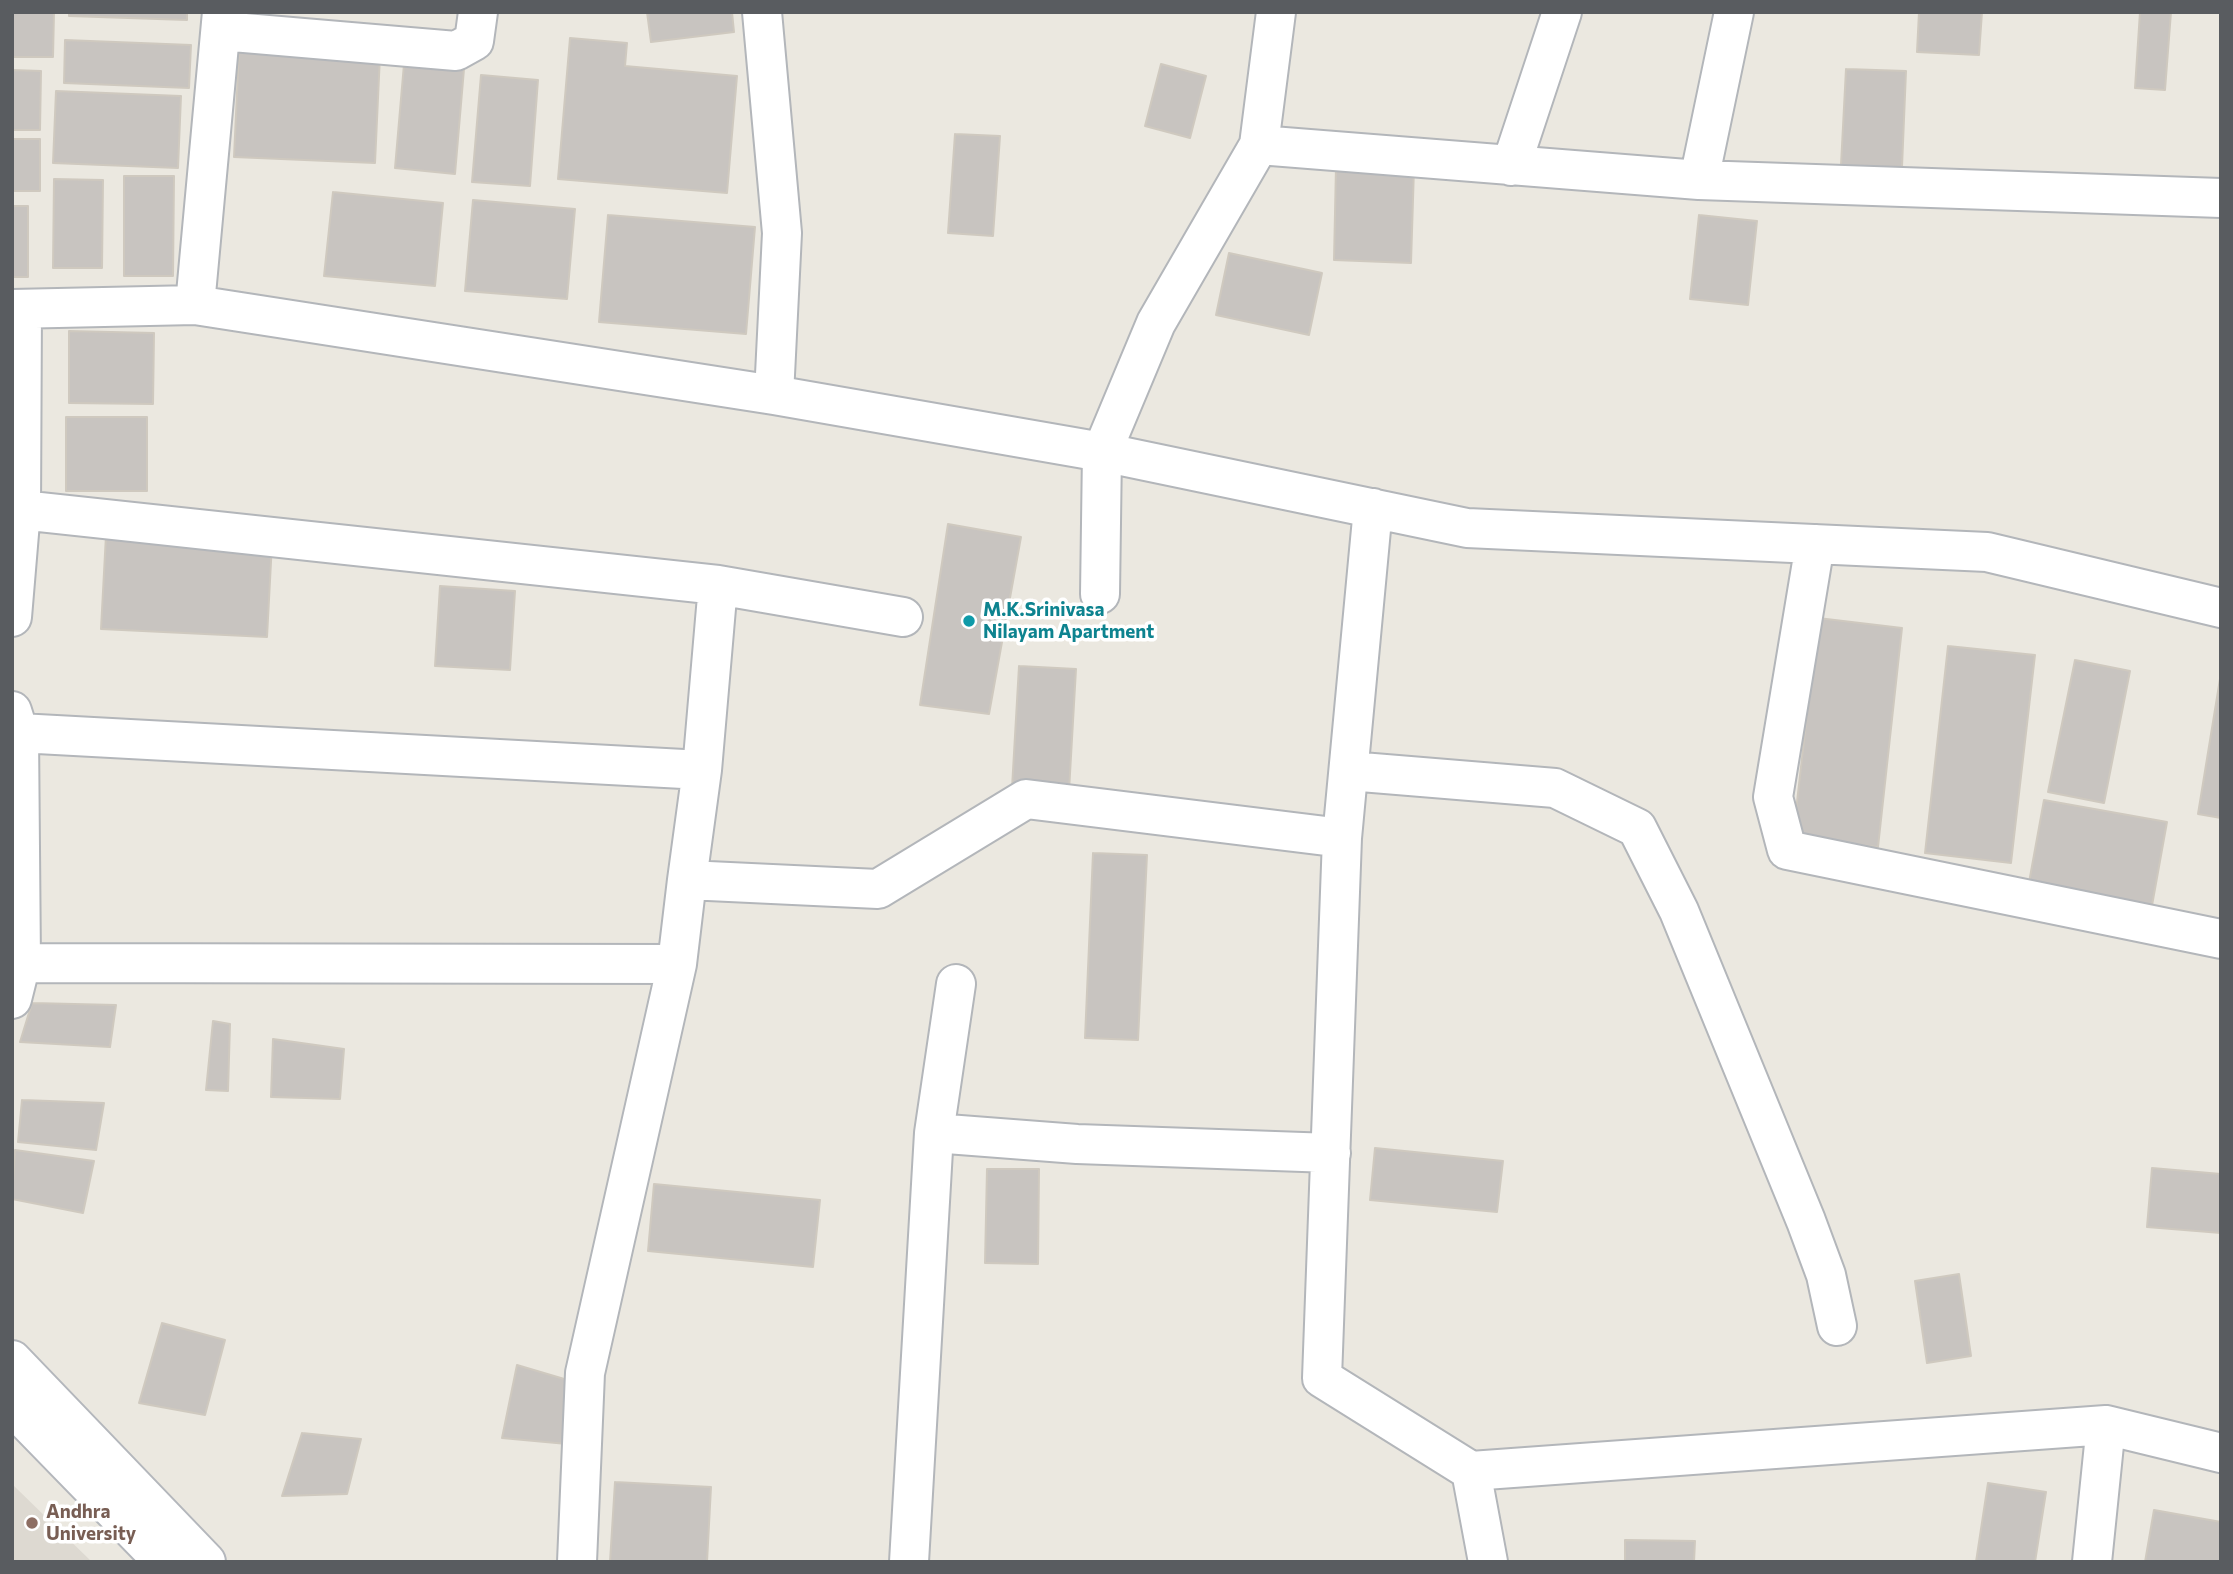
<!DOCTYPE html>
<style>
body{margin:0}
#map{position:relative;width:2233px;height:1574px;overflow:hidden;background:#ebe8e0;font-family:Commissioner,sans-serif}
canvas{display:block}
.frame{position:absolute;inset:0;border:14px solid #595c60;pointer-events:none}
</style>
<div id="map">
<canvas width="2233" height="1574"></canvas>
<div class="frame"></div>
</div>
<script>
const g = document.querySelector('canvas').getContext('2d');
g.lineJoin = 'round';
function fillPath(path, color) { g.fillStyle = color; g.fill(path, 'evenodd'); }
const shape = rows => new Path2D(rows.map(r => 'M' + r).join(''));
function strokePath(path, color, width, dash) { g.strokeStyle = color; g.lineWidth = width; g.lineCap = dash ? 'butt' : 'round'; g.setLineDash(dash || []); g.stroke(path); }
function write(font, color, halo, rows, align = 'center') {
  g.font = font + ' Commissioner,sans-serif'; g.lineWidth = 7; g.setLineDash([]); g.textBaseline = 'middle'; g.strokeStyle = halo; g.fillStyle = color; for (const [text, x, y, turn = 0] of rows) {
    g.save(); g.translate(x, y); g.rotate((+turn || 0) * Math.PI / 180); g.textAlign = isNaN(turn) ? turn : align; if (halo) g.strokeText(text, 0, 0); g.fillText(text, 0, 0); g.restore();
  }
}
const education = shape([
 [12,1484,92,1562,12,1562]
]);
const building = shape([
 [12,12,54,12,53,57,12,57,12,12],
 [69,12,187,12,187,20,69,16,69,12],
 [647,12,732,12,734,32,651,42,647,12],
 [1919,12,1982,12,1979,55,1917,52,1919,12],
 [2140,12,2171,12,2165,90,2135,88,2140,12],
 [570,38,627,43,625,66,737,76,727,193,558,179,570,38],
 [65,40,191,45,189,88,64,83,65,40],
 [239,50,380,55,375,163,234,157,239,50],
 [404,64,464,69,455,174,395,168,404,64],
 [1161,64,1206,76,1190,138,1145,126,1161,64],
 [1846,69,1906,71,1902,167,1841,165,1846,69],
 [12,70,41,71,40,130,12,130,12,70],
 [481,75,538,80,530,186,472,182,481,75],
 [56,91,181,96,178,168,53,163,56,91],
 [955,134,1000,136,993,236,948,233,955,134],
 [12,139,40,139,40,191,12,191,12,139],
 [1336,166,1414,168,1411,263,1334,260,1336,166],
 [124,176,174,176,173,276,124,276,124,176],
 [54,179,103,180,102,268,53,268,54,179],
 [333,192,443,203,435,286,324,276,333,192],
 [473,200,575,209,567,299,465,291,473,200],
 [12,206,28,206,28,277,12,277,12,206],
 [608,215,755,227,746,334,599,322,608,215],
 [1699,215,1757,221,1748,305,1690,299,1699,215],
 [1229,253,1322,273,1309,335,1216,315,1229,253],
 [69,331,154,333,153,404,69,403,69,331],
 [66,417,147,417,147,491,66,491,66,417],
 [948,524,1021,537,989,714,920,705,948,524],
 [106,535,272,543,267,637,101,629,106,535],
 [440,586,515,591,510,670,435,666,440,586],
 [1818,618,1902,628,1878,847,1793,837,1818,618],
 [1948,646,2035,655,2011,863,1925,853,1948,646],
 [2075,660,2130,671,2104,803,2048,792,2075,660],
 [1019,666,1076,669,1069,791,1012,788,1019,666],
 [2220,679,2221,679,2221,818,2198,814,2220,679],
 [2044,800,2167,822,2151,911,2028,888,2044,800],
 [1093,853,1147,855,1138,1040,1085,1038,1093,853],
 [32,1003,116,1005,110,1047,20,1042,32,1003],
 [213,1021,230,1024,228,1091,206,1090,213,1021],
 [273,1039,344,1049,340,1099,271,1097,273,1039],
 [22,1100,104,1103,96,1150,18,1142,22,1100],
 [1375,1148,1503,1161,1497,1212,1370,1200,1375,1148],
 [15,1150,94,1161,83,1213,12,1199,15,1150],
 [2152,1168,2221,1174,2221,1233,2147,1227,2152,1168],
 [987,1169,1039,1169,1038,1264,985,1263,987,1169],
 [654,1184,820,1200,813,1267,648,1251,654,1184],
 [1959,1274,1971,1356,1927,1363,1915,1281,1959,1274],
 [162,1323,225,1340,205,1415,139,1403,162,1323],
 [517,1365,571,1381,567,1444,502,1438,517,1365],
 [302,1433,361,1439,347,1494,282,1496,302,1433],
 [615,1482,711,1487,707,1562,610,1562,615,1482],
 [1988,1483,2046,1492,2035,1562,1976,1562,1988,1483],
 [2154,1510,2221,1522,2221,1562,2145,1562,2154,1510],
 [1625,1540,1695,1541,1694,1562,1625,1562,1625,1540]
]);
const street = shape([
 [762,12,782,233,774,395],
 [221,31,456,51,474,41,478,12],
 [1259,145,1699,180,2221,198],
 [1511,166,1562,12],
 [1699,180,1734,12],
 [195,305,222,12],
 [12,309,195,305,774,395,1102,452,1467,528,1987,552,2221,608],
 [1373,508,1342,838,1322,1378,1471,1471,1488,1562],
 [21,510,718,585,702,770],
 [1815,544,1773,797,1787,850,2221,939],
 [718,585,903,617],
 [1100,594,1102,452,1156,323,1259,145,1276,12],
 [12,617,21,510,22,309],
 [12,711,19,733,21,963,677,964],
 [19,733,702,770,687,880],
 [1349,771,1555,788,1637,828,1679,911,1806,1221,1826,1275,1837,1326],
 [12,999,21,963],
 [934,1133,956,984],
 [1471,1471,2106,1425,2221,1453],
 [577,1562,585,1373,677,964,687,880,878,889,1026,799,1342,838],
 [909,1562,934,1133,1077,1144,1331,1153],
 [2092,1562,2106,1425]
]);
const secondary = shape([
 [12,1360,206,1562],
 [12,1406,164,1562]
]);
const markers = [
 [969,621,7,"#0f9aa8"],
 [32,1523,7,"#8d6e63"]
];
const cultureNames = [
 ["M.K.Srinivasa",983,610],
 ["Nilayam Apartment",983,632]
];
const educationNames = [
 ["Andhra",46,1512],
 ["University",46,1534]
];
fillPath(education, '#ddd9d1');
fillPath(building, '#c8c4c0');
strokePath(building, '#cfc9bf', 2);
strokePath(street, '#b3b6ba', 42);
strokePath(secondary, '#b4b7bc', 42);
strokePath(street, '#fff', 38);
strokePath(secondary, '#fff', 38);
for (const [x, y, r, color] of markers) { const dot = new Path2D(); dot.arc(x, y, r, 0, 2 * Math.PI); g.fillStyle = color; g.fill(dot); strokePath(dot, '#fff', 2.5); }
write('bold 19px', '#0d838f', '#fff', cultureNames, 'left');
write('bold 19px', '#785e54', '#fff', educationNames, 'left');
</script>
